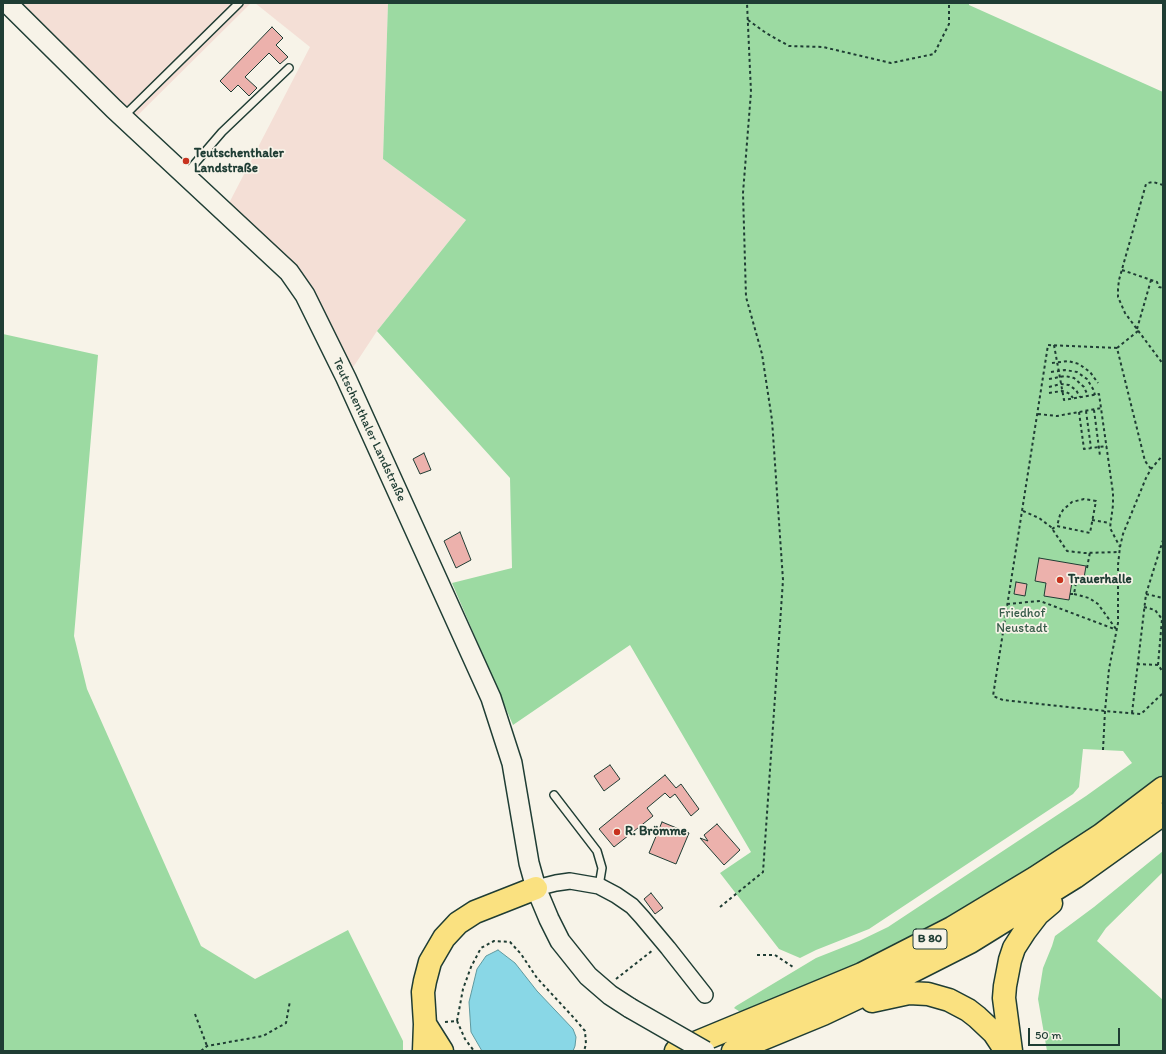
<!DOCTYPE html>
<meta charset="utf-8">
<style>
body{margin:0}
#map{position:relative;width:1166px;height:1054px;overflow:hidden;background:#f7f3e8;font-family:Itim,sans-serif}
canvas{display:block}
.frame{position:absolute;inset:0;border:4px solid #1f3d34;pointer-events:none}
.scale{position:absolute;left:1028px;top:1028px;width:92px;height:18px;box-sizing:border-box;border:2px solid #1f3d34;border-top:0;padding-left:5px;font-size:12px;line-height:14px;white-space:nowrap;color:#1f3d34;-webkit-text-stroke:3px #f7f3e8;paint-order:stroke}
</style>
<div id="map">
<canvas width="1166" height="1054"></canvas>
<div class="frame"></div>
<div class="scale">50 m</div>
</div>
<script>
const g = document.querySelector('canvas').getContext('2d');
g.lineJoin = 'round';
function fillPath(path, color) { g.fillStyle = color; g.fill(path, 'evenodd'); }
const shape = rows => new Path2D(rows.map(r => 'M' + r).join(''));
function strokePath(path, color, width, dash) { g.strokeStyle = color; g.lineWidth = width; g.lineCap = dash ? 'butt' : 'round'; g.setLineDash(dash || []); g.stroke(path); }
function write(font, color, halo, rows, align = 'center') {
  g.font = font + ' Itim,sans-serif'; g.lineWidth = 3.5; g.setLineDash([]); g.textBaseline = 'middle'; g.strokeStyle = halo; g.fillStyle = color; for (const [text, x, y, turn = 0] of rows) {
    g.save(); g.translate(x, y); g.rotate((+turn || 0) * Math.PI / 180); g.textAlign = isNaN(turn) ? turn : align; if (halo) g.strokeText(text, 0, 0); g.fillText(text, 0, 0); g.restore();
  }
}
const built = shape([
 [14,3,251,3,135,118],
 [255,3,388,3,383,159,466,220,377,331,350,372,315,301,227,207,310,47]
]);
const green = shape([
 [388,3,969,3,969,5,1163,92,1163,777,1116,813,1030,870,907,942,745,1015,734,1008,736,1006,816,958,859,941,888,927,1086,796,1132,763,1123,751,1083,749,1079,787,1073,794,869,929,816,950,800,958,779,949,720,873,751,852,630,645,513,725,452,583,512,568,510,478,377,331,466,220,383,159],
 [3,334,98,355,74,636,87,689,201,946,255,979,348,930,403,1041,403,1051,3,1051],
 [1163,851,1163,872,1106,928,1097,941,1163,1000,1163,1051,1047,1051,1038,999,1043,968,1052,946,1055,936,1094,907]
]);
const water = shape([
 [498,950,515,963,537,991,573,1029,576,1037,575,1046,573,1051,482,1051,471,1032,469,1002,477,969,486,956,498,950]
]);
const building = shape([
 [272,27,283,38,276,45,288,57,280,64,269,53,245,77,257,88,249,96,238,85,231,92,220,81,272,27],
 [424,453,431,470,420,474,413,459,424,453],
 [460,532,471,560,456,568,444,541,460,532],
 [1039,558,1086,566,1084,578,1073,576,1069,600,1044,596,1046,583,1035,581,1039,558],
 [1016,582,1027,584,1025,596,1014,594,1016,582],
 [610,765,620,779,604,791,594,776,610,765],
 [665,775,676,788,681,784,699,809,691,816,675,794,670,798,665,793,647,808,653,816,614,847,599,829,665,775],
 [662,822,689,833,676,864,649,853,662,822],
 [717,824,740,850,724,865,700,838,708,841,704,835,717,824],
 [651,893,663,908,655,914,644,899,651,893]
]);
const path = shape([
 [748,20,766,33,789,46,823,47,891,63,934,54,949,24,949,3],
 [1163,185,1153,182,1148,183,1146,184,1119,280,1118,289,1118,297,1125,313,1163,364],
 [1122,270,1157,282,1159,287,1163,288],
 [1163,289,1163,294],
 [1137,329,1151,280],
 [1138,331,1117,348,1145,461,1151,469],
 [1054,345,1064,400,1099,394,1113,493,1113,505,1110,528,1120,547],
 [1117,348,1048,345,993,696,1003,700,1105,711,1141,714,1163,693],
 [1052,363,1068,361,1079,364,1090,372,1098,383],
 [1051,372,1065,370,1077,372,1087,379,1093,389,1095,395],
 [1049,379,1065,376,1074,378,1084,387,1088,396],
 [1049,387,1061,384,1069,385,1076,390,1080,397],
 [1049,393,1062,391,1066,392,1070,394,1073,398],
 [1094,410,1100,456],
 [1086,411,1091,448],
 [1079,412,1084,449,1107,446],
 [1038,414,1057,416,1101,408],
 [1023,511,1039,518,1051,527,1067,551,1084,553,1119,552],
 [1092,520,1110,523],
 [1052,529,1057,526,1090,533,1096,501,1084,499,1072,502,1063,510,1060,515,1057,526],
 [1087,568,1090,552],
 [1070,594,1074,594,1077,577],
 [1074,594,1089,598,1098,604,1116,629],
 [1146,594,1163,598],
 [1007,604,1040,601,1117,630],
 [1144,607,1155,610,1162,619,1158,665],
 [1137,664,1158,665,1163,672],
 [1132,713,1146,594,1163,540],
 [1103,750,1105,711,1109,669,1118,623,1118,565,1120,547,1123,534,1146,478,1151,469,1163,455],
 [720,907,763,872,783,580,772,420,762,354,746,297,743,193,751,92,747,3],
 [757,955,775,955,793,967],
 [616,979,653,950],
 [195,1014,207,1046],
 [457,1021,463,989,471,967,481,948,494,941,510,942,521,954,537,978,574,1018,585,1031,586,1044,584,1051],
 [445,1022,457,1021,465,1039,474,1051],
 [201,1051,207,1046,263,1036,286,1023,290,1001]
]);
const service = shape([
 [124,116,239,3],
 [185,175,222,132,289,68],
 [554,795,597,851,602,868,599,886]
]);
const minor = shape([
 [536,888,556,883,570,881,599,886,616,895,632,906,642,917,668,948,705,995]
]);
const tertiary = shape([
 [7,3,114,109,289,272,305,295,346,378,491,698,512,763,529,863,536,888,549,919,560,941,588,976,610,995,630,1008]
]);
const trunk = shape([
 [872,1001,909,993,928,994,949,1000,968,1010,977,1017,994,1033,1006,1051],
 [425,1024,442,1051],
 [424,1051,425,1024,423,992,425,981,430,962,444,938,458,923,475,912,536,888],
 [676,1051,862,974,952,928,1035,878,1101,835,1163,788],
 [733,1051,823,1014,897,979,970,942,1075,877,1163,814],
 [1011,1051,1004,998,1005,986,1010,960,1014,948,1025,931,1038,914,1051,903]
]);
const tertiaryBridge = shape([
 [630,1008,705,1051]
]);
const markers = [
 [186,161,4,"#c8321e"],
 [1060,580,4,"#c8321e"],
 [617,832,4,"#c8321e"]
];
const shields = [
 [930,939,34]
];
const shieldNames = [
 ["B 80",930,939]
];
const poiNames = [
 ["Teutschenthaler",194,154],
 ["Landstraße",194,169],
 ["Trauerhalle",1068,580],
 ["R. Brömme",625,832]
];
const streetNames = [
 ["Teutschenthaler Landstraße",369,430,65]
];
const parkNames = [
 ["Friedhof",1022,614],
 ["Neustadt",1022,629]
];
fillPath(built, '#f4dfd6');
fillPath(green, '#9cdaa2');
fillPath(water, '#89d7e6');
strokePath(water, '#5f999f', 1);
fillPath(building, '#ecb1ac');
strokePath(building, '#1f3d34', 1);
strokePath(service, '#1f3d34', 10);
strokePath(minor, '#1f3d34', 18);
strokePath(tertiary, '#1f3d34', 22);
strokePath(trunk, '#1f3d34', 25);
strokePath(path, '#1f3d34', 2, [3, 3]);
strokePath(service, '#f7f3e8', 7);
strokePath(minor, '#f7f3e8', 15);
strokePath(tertiary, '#f7f3e8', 19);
strokePath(trunk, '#fae180', 22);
strokePath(tertiaryBridge, '#1f3d34', 22, []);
strokePath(tertiaryBridge, '#f7f3e8', 19);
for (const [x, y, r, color] of markers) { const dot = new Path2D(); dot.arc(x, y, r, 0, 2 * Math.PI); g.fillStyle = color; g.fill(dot); strokePath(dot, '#f7f3e8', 1.5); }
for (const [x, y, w] of shields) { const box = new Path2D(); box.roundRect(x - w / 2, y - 10, w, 20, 3); g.fillStyle = '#f7f3e8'; g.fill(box); strokePath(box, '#1f3d34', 1); }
write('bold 12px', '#1f3d34', null, shieldNames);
write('bold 13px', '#1f3d34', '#f7f3e8', poiNames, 'left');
write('13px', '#1f3d34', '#f7f3e8', streetNames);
write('13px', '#385c4a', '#f7f3e8', parkNames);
</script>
